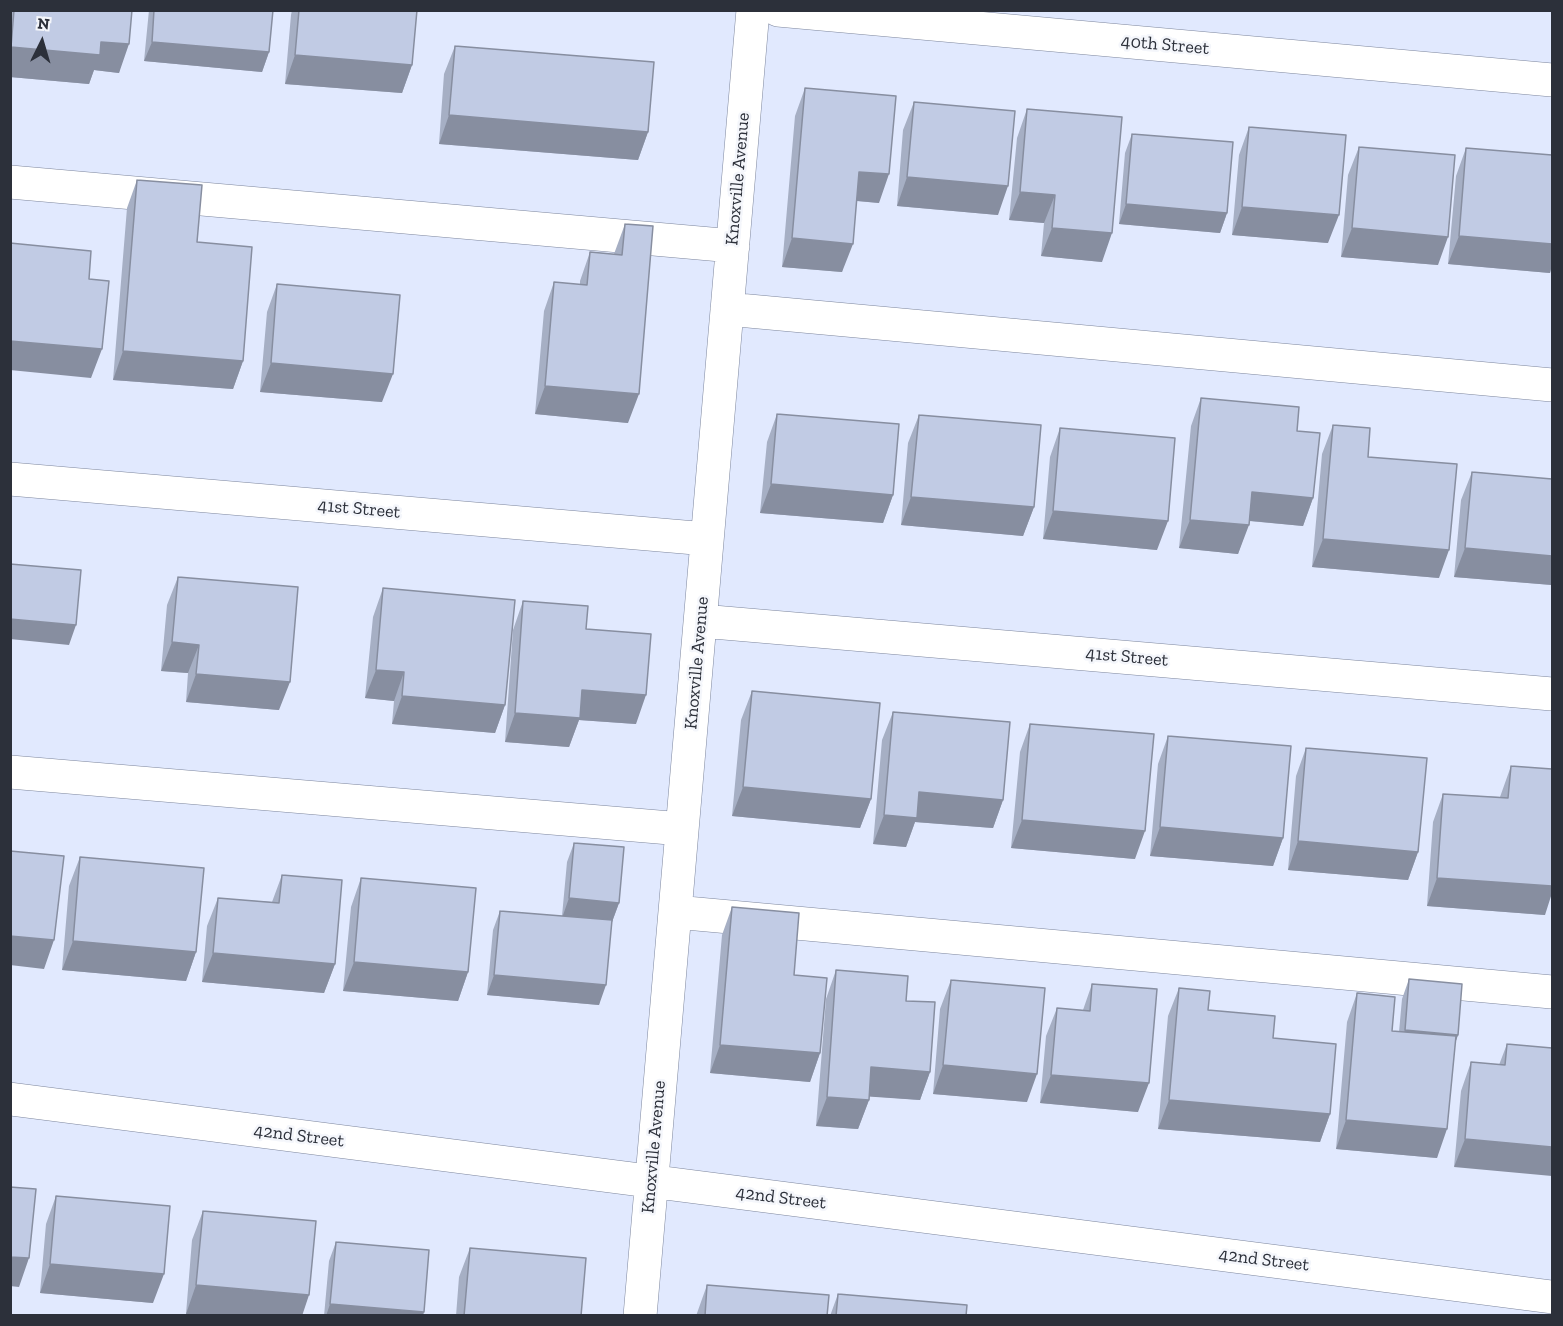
<!DOCTYPE html>
<style>
body{margin:0}
#map{position:relative;width:1563px;height:1326px;overflow:hidden;background:#e1e9fe;font-family:"Zilla Slab",serif}
canvas{display:block}
.frame{position:absolute;inset:0;border:12px solid #2c303a;pointer-events:none}
.north{position:absolute;left:12px;top:12px;width:60px;height:60px;-webkit-text-stroke:4px #f4f6fb;paint-order:stroke;rotate:5deg;font-size:16px;font-weight:700;line-height:24px;text-align:center;color:#2c303a}
.north::after{content:'';display:block;margin:auto;width:21px;height:27px;background:#2c303a;clip-path:polygon(50% 0,100% 100%,50% 72%,0 100%)}
</style>
<div id="map">
<canvas width="1563" height="1326"></canvas>
<div class="frame"></div>
<div class="north">N</div>
</div>
<script>
const g = document.querySelector('canvas').getContext('2d');
g.lineJoin = 'round';
const shape = rows => new Path2D(rows.map(r => 'M' + r).join(''));
function strokePath(path, color, width, dash) { g.strokeStyle = color; g.lineWidth = width; g.lineCap = dash ? 'butt' : 'round'; g.setLineDash(dash || []); g.stroke(path); }
function fillPath(path, color) { g.fillStyle = color; g.fill(path, 'evenodd'); }
function write(font, color, halo, rows, align = 'center') {
  g.font = font + ' "Zilla Slab",serif'; g.lineWidth = 5; g.setLineDash([]); g.textBaseline = 'middle'; g.strokeStyle = halo; g.fillStyle = color; for (const [text, x, y, turn = 0] of rows) {
    g.save(); g.translate(x, y); g.rotate((+turn || 0) * Math.PI / 180); g.textAlign = isNaN(turn) ? turn : align; if (halo) g.strokeText(text, 0, 0); g.fillText(text, 0, 0); g.restore();
  }
}
const minor = shape([
 [778,10,1552,80],
 [10,182,733,246],
 [727,309,1552,385],
 [10,479,707,539],
 [701,621,1552,694],
 [10,772,682,829],
 [675,912,1552,992],
 [10,1099,1552,1297],
 [640,1316,753,10]
]);
const wall = shape([
 [10,10,132,10,119,73,94,70,89,84,10,77],
 [149,10,273,10,269,52,262,72,144,61],
 [292,10,417,10,412,65,402,93,285,84,291,15],
 [455,46,648,132,638,160,439,144,444,74],
 [805,88,879,203,856,201,842,272,782,267,795,116],
 [914,102,998,215,897,206,903,130],
 [1027,109,1102,262,1041,256,1044,223,1009,220,1017,138],
 [1249,127,1328,243,1232,235,1239,155],
 [1132,134,1227,213,1220,233,1119,224,1125,153],
 [1359,147,1438,265,1341,257,1348,175],
 [1466,148,1552,155,1552,265,1550,273,1448,264,1456,176],
 [137,180,197,242,243,361,233,389,113,380,127,208],
 [625,224,628,423,535,414,544,311,554,282,580,285,580,281,590,252,614,254],
 [277,284,382,402,260,392,267,312],
 [1201,398,1297,431,1313,498,1303,526,1249,521,1238,554,1179,548,1191,426],
 [777,414,893,495,883,523,760,513,767,442],
 [919,415,1034,507,1023,536,901,525,908,443],
 [1333,425,1368,457,1439,578,1312,567,1322,454],
 [1060,428,1157,550,1043,539,1050,457],
 [1472,472,1552,479,1552,585,1454,577,1461,500],
 [178,577,279,710,186,702,188,673,161,671,167,605],
 [383,588,505,705,495,733,392,724,394,701,365,698,373,617],
 [523,601,586,629,636,724,579,720,569,747,505,742,513,630],
 [752,691,871,799,860,828,732,816,741,720],
 [893,712,1003,800,993,828,915,822,906,847,873,844,882,740],
 [1030,724,1135,859,1011,848,1020,752],
 [1168,736,1283,838,1273,866,1150,856,1158,764],
 [1306,748,1418,852,1408,880,1288,870,1296,776],
 [1511,766,1545,915,1427,906,1433,822,1443,794,1500,797],
 [574,843,619,903,612,922,599,1005,487,995,493,930,500,911,562,916,567,862],
 [80,857,196,952,186,981,62,970,69,886],
 [282,875,335,964,324,993,202,982,207,926,218,898,272,902],
 [361,878,468,972,458,1001,343,991,351,907],
 [732,907,794,975,820,1053,810,1082,710,1073,722,935],
 [836,970,906,1001,930,1072,920,1100,869,1096,869,1100,858,1129,816,1126,826,999],
 [1409,979,1458,1035,1455,1043,1437,1158,1336,1149,1347,1022,1357,993,1392,1031,1399,1032,1402,999],
 [951,980,1027,1102,933,1094,940,1009],
 [1092,984,1138,1112,1040,1103,1046,1036,1057,1008,1083,1010],
 [1179,988,1208,1010,1273,1038,1330,1114,1320,1142,1158,1129,1168,1016],
 [1507,1044,1552,1048,1454,1167,1461,1091,1471,1062,1499,1065],
 [56,1196,153,1303,40,1293,46,1224],
 [203,1211,316,1221,186,1314,192,1240],
 [336,1242,423,1316,324,1316,329,1261],
 [470,1248,581,1316,456,1316,459,1277],
 [707,1285,827,1316,696,1316],
 [838,1294,966,1316,830,1316]
]);
const shadedWall = shape([
 [101,42,129,44,119,73,94,70,89,84,10,77,11,47],
 [152,42,269,52,262,72,144,61],
 [295,55,412,65,402,93,285,84],
 [449,115,648,132,638,160,439,144],
 [859,172,889,174,879,203,848,200],
 [907,177,1008,186,998,215,897,206],
 [1020,192,1055,195,1044,223,1009,220],
 [1126,204,1227,213,1220,233,1119,224],
 [1242,207,1339,215,1328,243,1232,235],
 [1052,228,1112,233,1102,262,1041,256],
 [1352,228,1448,237,1438,265,1341,257],
 [1459,236,1552,244,1552,265,1550,273,1448,264],
 [792,238,853,244,842,272,782,267],
 [10,341,102,349,91,378,10,370],
 [123,351,243,361,233,389,113,380],
 [271,363,393,374,382,402,260,392],
 [545,386,639,394,628,423,535,414],
 [771,484,893,495,883,523,760,513],
 [1252,492,1313,498,1303,526,1241,520],
 [911,497,1034,507,1023,536,901,525],
 [1053,511,1168,521,1157,550,1043,539],
 [1190,520,1249,525,1238,554,1179,548],
 [1323,539,1449,550,1439,578,1312,567],
 [1465,548,1552,556,1552,585,1454,577],
 [10,619,76,625,69,645,10,639],
 [172,642,199,645,188,673,161,671],
 [376,670,404,672,394,701,365,698],
 [196,674,290,682,279,710,186,702],
 [582,690,646,695,636,724,579,720,569,747,505,742,515,713],
 [402,696,505,705,495,733,392,724],
 [743,787,871,799,860,828,732,816],
 [919,792,1003,800,993,828,915,822,906,847,873,844,884,815],
 [1022,820,1145,831,1135,859,1011,848],
 [1160,827,1283,838,1273,866,1150,856],
 [1298,841,1418,852,1408,880,1288,870],
 [1437,878,1552,886,1552,893,1545,915,1427,906],
 [569,898,619,903,612,922,562,918],
 [10,936,54,940,44,969,10,965],
 [73,941,196,952,186,981,62,970],
 [213,953,335,964,324,993,202,982],
 [354,962,468,972,458,1001,343,991],
 [494,975,606,985,599,1005,487,995],
 [1405,1030,1458,1035,1451,1055,1398,1050],
 [720,1045,820,1053,810,1082,710,1073],
 [943,1065,1037,1074,1027,1102,933,1094],
 [871,1067,930,1072,920,1100,861,1096],
 [1051,1075,1149,1083,1138,1112,1040,1103],
 [827,1097,869,1100,858,1129,816,1126],
 [1169,1100,1330,1114,1320,1142,1158,1129],
 [1346,1120,1447,1129,1437,1158,1336,1149],
 [1465,1139,1552,1147,1552,1176,1454,1167],
 [10,1257,29,1258,19,1287,10,1286],
 [50,1264,164,1274,153,1303,40,1293],
 [196,1285,309,1295,302,1316,206,1316,186,1314],
 [330,1304,424,1312,423,1316,326,1316]
]);
const building = shape([
 [14,10,132,10,129,44,101,42,100,55,11,47,14,10],
 [154,10,273,10,269,52,152,42,154,10],
 [299,10,417,10,412,65,295,55,299,10],
 [455,46,654,62,648,132,449,115,455,46],
 [805,88,896,96,889,174,859,172,853,244,792,238,805,88],
 [914,102,1015,111,1008,186,907,177,914,102],
 [1027,109,1122,117,1112,233,1052,228,1055,195,1020,192,1027,109],
 [1249,127,1346,135,1339,215,1242,207,1249,127],
 [1132,134,1233,142,1227,213,1126,204,1132,134],
 [1359,147,1455,155,1448,237,1352,228,1359,147],
 [1466,148,1552,155,1552,244,1459,236,1466,148],
 [137,180,202,185,197,242,252,247,243,361,123,351,137,180],
 [625,224,653,226,639,394,545,386,554,282,587,285,590,252,622,255,625,224],
 [10,243,91,251,89,279,109,281,102,349,10,341,10,243],
 [277,284,400,295,393,374,271,363,277,284],
 [1201,398,1299,407,1297,431,1320,433,1313,498,1252,492,1249,525,1190,520,1201,398],
 [777,414,899,424,893,495,771,484,777,414],
 [919,415,1041,425,1034,507,911,497,919,415],
 [1333,425,1370,428,1368,457,1457,464,1449,550,1323,539,1333,425],
 [1060,428,1175,438,1168,521,1053,511,1060,428],
 [1472,472,1552,479,1552,556,1465,548,1472,472],
 [10,564,81,570,76,625,10,619,10,564],
 [178,577,298,587,290,682,196,674,199,645,172,642,178,577],
 [383,588,515,600,505,705,402,696,404,672,376,670,383,588],
 [523,601,588,606,586,629,651,634,646,695,582,690,580,718,515,713,523,601],
 [752,691,880,703,871,799,743,787,752,691],
 [893,712,1010,722,1003,800,919,792,917,818,884,815,893,712],
 [1030,724,1154,734,1145,831,1022,820,1030,724],
 [1168,736,1291,746,1283,838,1160,827,1168,736],
 [1306,748,1427,758,1418,852,1298,841,1306,748],
 [1511,766,1552,769,1552,886,1437,878,1443,794,1508,798,1511,766],
 [574,843,624,847,619,903,569,898,574,843],
 [10,851,64,856,54,940,10,936,10,851],
 [80,857,204,868,196,952,73,941,80,857],
 [282,875,342,880,335,964,213,953,218,898,279,903,282,875],
 [361,878,476,888,468,972,354,962,361,878],
 [732,907,799,913,794,975,827,978,820,1053,720,1045,732,907],
 [500,911,612,920,606,985,494,975,500,911],
 [836,970,908,976,906,1001,935,1002,930,1072,871,1067,869,1100,827,1097,836,970],
 [1409,979,1462,984,1458,1035,1405,1030,1409,979],
 [951,980,1045,988,1037,1074,943,1065,951,980],
 [1092,984,1157,989,1149,1083,1051,1075,1057,1008,1090,1011,1092,984],
 [1179,988,1210,991,1208,1010,1275,1016,1273,1038,1336,1044,1330,1114,1169,1100,1179,988],
 [1357,993,1395,997,1392,1031,1456,1036,1447,1129,1346,1120,1357,993],
 [1507,1044,1552,1048,1552,1147,1465,1139,1471,1062,1505,1065,1507,1044],
 [10,1187,36,1189,29,1258,10,1257,10,1187],
 [56,1196,170,1206,164,1274,50,1264,56,1196],
 [203,1211,316,1221,309,1295,196,1285,203,1211],
 [336,1242,429,1250,424,1312,330,1304,336,1242],
 [470,1248,586,1258,581,1316,464,1316,470,1248],
 [707,1285,829,1295,827,1316,705,1316,707,1285],
 [838,1294,967,1305,966,1316,836,1316,838,1294]
]);
const streetNames = [
 ["40th Street",1165,45,5],
 ["Knoxville Avenue",738,179,-85],
 ["41st Street",359,509,5],
 ["41st Street",1127,657,5],
 ["Knoxville Avenue",697,663,-85],
 ["42nd Street",299,1136,7],
 ["Knoxville Avenue",654,1147,-85],
 ["42nd Street",781,1198,7],
 ["42nd Street",1264,1260,7]
];
strokePath(minor, '#7d869d', 34);
strokePath(minor, '#fff', 33);
fillPath(wall, '#a6afc4');
fillPath(shadedWall, '#878ea0');
fillPath(building, '#c1cbe4');
strokePath(building, '#878ea0', 1.5);
write('18px', '#2c303a', '#f4f6fb', streetNames);
</script>
